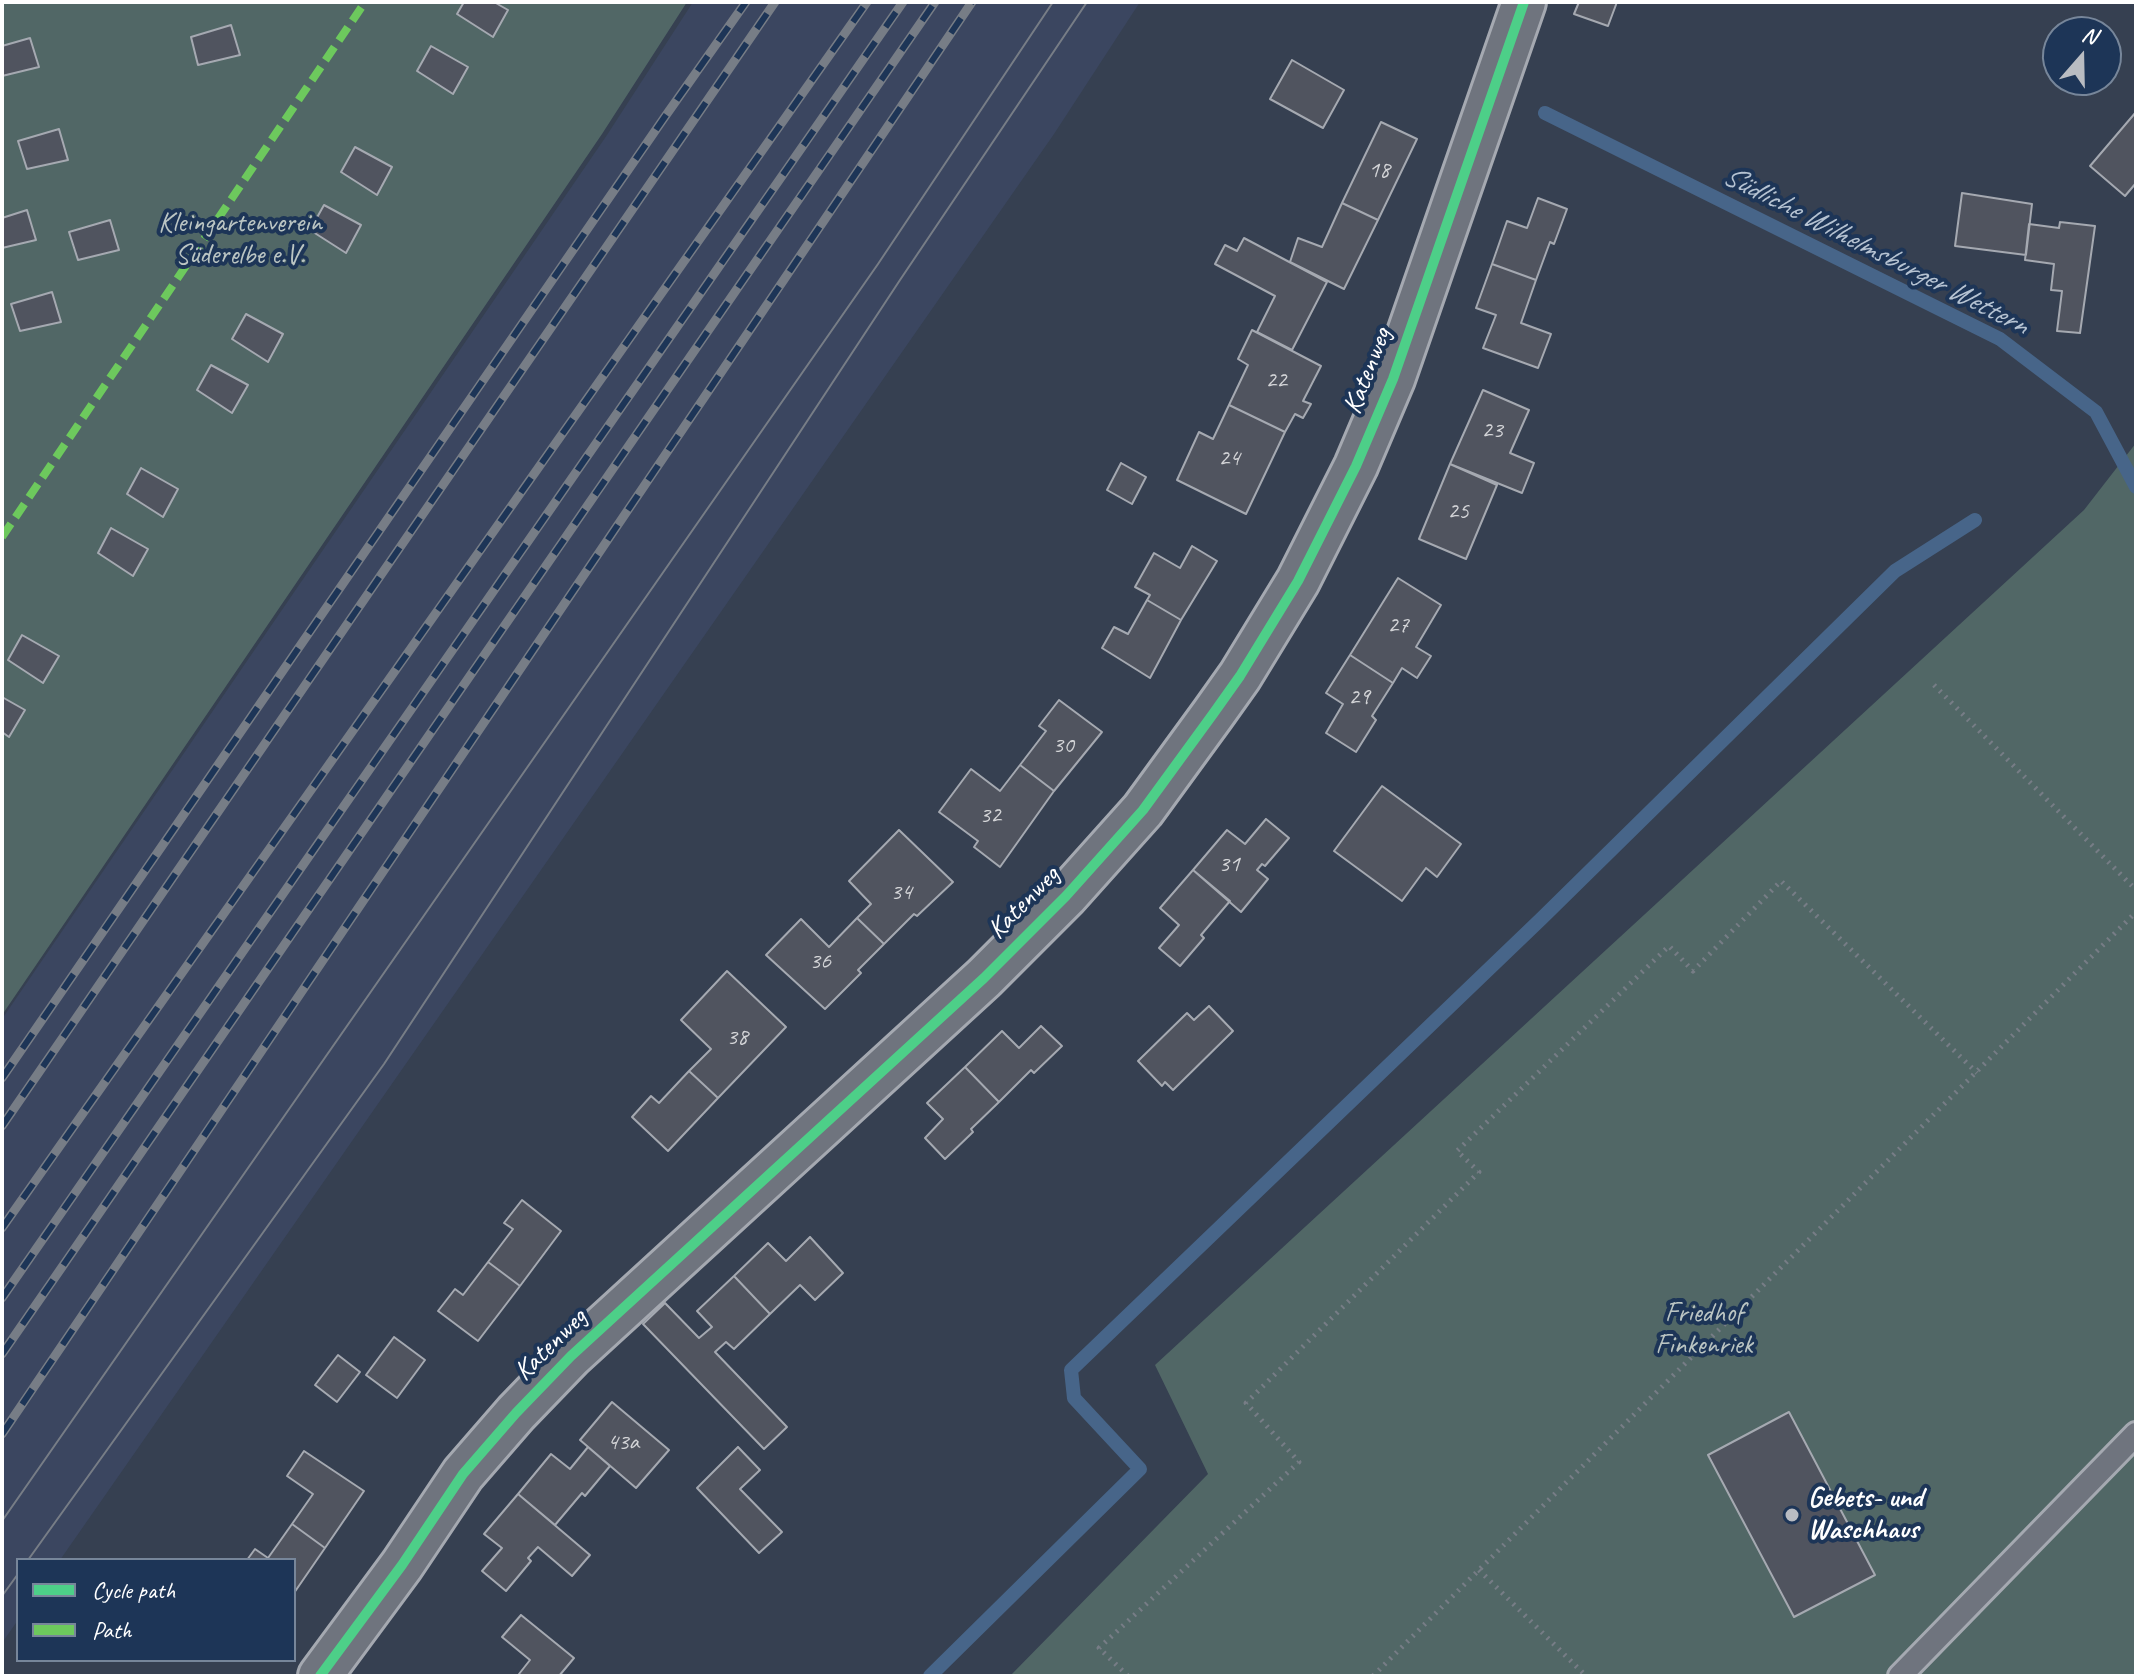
<!DOCTYPE html>
<meta charset="utf-8">
<style>
body{margin:0}
#map{position:relative;width:2138px;height:1678px;overflow:hidden;background:#364051;font-family:Caveat,sans-serif}
canvas{display:block}
.frame{position:absolute;inset:0;border:4px solid #fff;pointer-events:none}
.legend{position:absolute;left:16px;top:1558px;width:280px;height:104px;box-sizing:border-box;background:#1d3557;border:2px solid #77869a;margin:0;padding:10px 14px;list-style:none;font-size:24px;color:#fff}
.legend li{display:flex;align-items:center;gap:16px;height:40px}
.legend b{width:40px;border:2px solid #77869a}
.north{position:absolute;left:2042px;top:16px;width:80px;height:80px;box-sizing:border-box;background:#1d3557;border:2px solid #77869a;border-radius:50%;rotate:20deg;font-size:22px;font-weight:700;line-height:32px;text-align:center;color:#fff}
.north::after{content:'';display:block;margin:auto;width:28px;height:36px;background:#b9bcc2;clip-path:polygon(50% 0,100% 100%,50% 72%,0 100%)}
</style>
<div id="map">
<canvas width="2138" height="1678"></canvas>
<div class="frame"></div>
<ul class="legend">
<li><b style="height:10px;background:#4dcf88"></b>Cycle path</li>
<li><b style="height:10px;background:#6dc95d"></b>Path</li>
</ul>
<div class="north">N</div>
</div>
<script>
const g = document.querySelector('canvas').getContext('2d');
g.lineJoin = 'round';
function fillPath(path, color) { g.fillStyle = color; g.fill(path, 'evenodd'); }
const shape = rows => new Path2D(rows.map(r => 'M' + r).join(''));
function strokePath(path, color, width, dash) { g.strokeStyle = color; g.lineWidth = width; g.lineCap = dash ? 'butt' : 'round'; g.setLineDash(dash || []); g.stroke(path); }
function write(font, color, halo, rows, align = 'center') {
  g.font = font + ' Caveat,sans-serif'; g.lineWidth = 8; g.setLineDash([]); g.textBaseline = 'middle'; g.strokeStyle = halo; g.fillStyle = color; for (const [text, x, y, turn = 0] of rows) {
    g.save(); g.translate(x, y); g.rotate((+turn || 0) * Math.PI / 180); g.textAlign = isNaN(turn) ? turn : align; if (halo) g.strokeText(text, 0, 0); g.fillText(text, 0, 0); g.restore();
  }
}
const built = shape([
 [693,2,1140,2,1054,134,60,1560,18,1560,18,1620,2,1643,2,1019,607,135]
]);
const green = shape([
 [2,2,687,2,602,134,2,1015],
 [2136,443,2136,1676,1010,1676,1208,1474,1155,1365,2084,510]
]);
const stream = shape([
 [1545,113,2000,339,2096,412,2136,487],
 [930,1676,1140,1469,1074,1398,1071,1370,1541,919,1895,571,1975,520]
]);
const building = shape([
 [464,2,494,2,508,10,493,37,457,14,464,2],
 [1579,2,1617,2,1608,26,1574,14,1579,2],
 [231,25,240,55,198,65,191,37,231,25],
 [30,38,39,67,2,76,2,46,30,38],
 [431,46,468,67,453,94,417,71,431,46],
 [1292,60,1344,90,1323,128,1270,99,1292,60],
 [2136,112,2136,183,2125,196,2090,166,2136,112],
 [1381,122,1417,139,1378,220,1342,203,1381,122],
 [59,129,68,160,27,169,18,141,59,129],
 [355,147,392,167,377,195,341,172,355,147],
 [1962,193,2032,204,2026,255,1955,246,1962,193],
 [1538,198,1567,209,1554,244,1550,242,1536,280,1492,264,1507,221,1527,228,1538,198],
 [1342,203,1378,220,1344,289,1290,262,1298,238,1322,247,1342,203],
 [324,205,361,225,346,253,310,230,324,205],
 [27,210,36,240,2,248,2,218,27,210],
 [110,220,119,250,78,260,69,232,110,220],
 [2060,222,2095,226,2080,333,2057,331,2062,291,2051,290,2054,264,2025,260,2029,224,2059,228,2060,222],
 [1244,238,1327,282,1292,350,1257,332,1275,296,1215,264,1225,245,1237,251,1244,238],
 [1492,264,1536,280,1521,323,1551,334,1538,368,1483,348,1496,315,1476,308,1492,264],
 [52,292,61,322,20,331,11,304,52,292],
 [246,314,283,334,268,362,232,339,246,314],
 [1252,330,1321,366,1303,401,1311,404,1303,418,1295,414,1285,432,1229,405,1248,365,1238,359,1252,330],
 [211,365,248,385,232,413,197,390,211,365],
 [1483,390,1529,410,1510,453,1534,463,1522,493,1450,464,1483,390],
 [1229,405,1285,432,1246,514,1177,480,1199,432,1213,439,1229,405],
 [1121,463,1146,477,1132,504,1107,490,1121,463],
 [1450,464,1497,485,1466,559,1419,539,1450,464],
 [141,468,178,489,163,517,127,494,141,468],
 [111,528,148,549,133,576,98,553,111,528],
 [1192,546,1217,561,1181,620,1147,600,1150,595,1135,587,1154,553,1180,568,1192,546],
 [1398,578,1441,605,1416,647,1431,656,1417,678,1402,668,1393,683,1350,655,1398,578],
 [1147,600,1181,620,1150,678,1102,648,1114,627,1128,634,1147,600],
 [22,635,59,656,43,683,8,660,22,635],
 [1350,655,1393,683,1372,716,1376,720,1356,752,1326,733,1343,704,1326,693,1350,655],
 [2,697,25,710,9,737,2,732,2,697],
 [1059,700,1102,732,1054,791,1020,765,1046,731,1039,726,1059,700],
 [1020,765,1054,791,1000,867,974,847,978,841,939,812,971,769,1000,791,1020,765],
 [1382,786,1461,844,1437,877,1426,868,1402,901,1334,851,1382,786],
 [1266,819,1289,838,1265,866,1262,864,1257,870,1268,879,1241,912,1193,870,1227,830,1245,844,1266,819],
 [899,830,953,882,917,916,914,914,884,944,857,918,871,904,849,881,899,830],
 [1193,870,1230,901,1201,935,1204,938,1180,966,1159,948,1179,925,1160,908,1193,870],
 [857,918,884,944,858,970,861,973,825,1009,766,955,801,919,829,947,857,918],
 [727,971,786,1027,718,1098,689,1071,711,1049,681,1020,727,971],
 [1209,1006,1233,1031,1173,1090,1165,1082,1162,1086,1138,1061,1187,1013,1194,1020,1209,1006],
 [1041,1026,1062,1046,1034,1073,1031,1070,999,1102,965,1067,1002,1031,1019,1048,1041,1026],
 [965,1067,999,1102,971,1129,973,1132,945,1159,925,1138,943,1119,927,1103,965,1067],
 [689,1071,718,1098,668,1151,632,1117,651,1096,659,1103,689,1071],
 [522,1200,561,1231,520,1286,488,1262,513,1229,504,1223,522,1200],
 [810,1237,843,1273,815,1300,800,1285,770,1314,734,1276,768,1243,786,1261,810,1237],
 [488,1262,520,1286,478,1341,438,1311,455,1289,463,1295,488,1262],
 [734,1276,770,1314,734,1349,726,1342,715,1352,787,1427,764,1449,643,1324,665,1303,699,1338,712,1327,697,1311,734,1276],
 [394,1337,425,1360,397,1398,366,1375,394,1337],
 [338,1355,360,1372,337,1402,315,1385,338,1355],
 [612,1402,669,1450,636,1488,580,1440,612,1402],
 [1789,1412,1875,1575,1794,1617,1708,1455,1789,1412],
 [588,1447,610,1466,585,1496,582,1493,555,1525,518,1494,551,1454,570,1469,588,1447],
 [738,1447,760,1470,740,1489,782,1532,759,1553,697,1488,738,1447],
 [304,1451,364,1491,325,1548,292,1524,313,1494,287,1476,304,1451],
 [518,1494,590,1555,572,1576,538,1547,528,1558,531,1561,506,1591,482,1571,502,1548,484,1534,518,1494],
 [292,1524,325,1548,294,1593,294,1560,247,1560,255,1549,268,1558,292,1524],
 [521,1615,574,1658,559,1676,522,1676,519,1674,530,1660,502,1637,521,1615]
]);
const path = shape([
 [1934,685,2136,890],
 [1479,1570,1586,1676],
 [1128,1676,1099,1648,1299,1462,1246,1403,1479,1172,1457,1151,1669,946,1693,971,1781,881,1977,1073],
 [1373,1676,2136,912]
]);
const service = shape([
 [1900,1676,2136,1434]
]);
const minor = shape([
 [320,1676,402,1565,463,1474,516,1413,571,1356,984,978,1066,896,1143,810,1213,714,1240,676,1298,581,1356,466,1393,379,1524,2]
]);
const tram = shape([
 [2,1521,878,264,1053,2],
 [28,1560,384,1064,900,280,1087,2],
 [2,1596,18,1574]
]);
const rail = shape([
 [2,1078,664,118,746,2],
 [2,1126,775,2],
 [2,1228,867,2],
 [2,1298,903,2],
 [2,1354,935,2],
 [2,1434,972,2]
]);
const quiet = shape([
 [2,537,365,2]
]);
const cycleway = shape([
 [320,1676,402,1565,463,1474,516,1413,571,1356,984,978,1066,896,1143,810,1213,714,1240,676,1298,581,1356,466,1393,379,1524,2]
]);
const markers = [
 [1792,1515,8,"#b9bcc2"]
];
const numberNames = [
 ["18",1379,171],
 ["22",1276,381],
 ["23",1492,431],
 ["24",1229,459],
 ["25",1458,512],
 ["27",1398,626],
 ["29",1359,698],
 ["30",1063,746],
 ["32",990,816],
 ["31",1229,865],
 ["34",901,893],
 ["36",820,962],
 ["38",737,1038],
 ["43a",623,1443]
];
const parkNames = [
 ["Kleingartenverein",240,224],
 ["Süderelbe e.V.",240,256],
 ["Friedhof",1704,1314],
 ["Finkenriek",1704,1346]
];
const streetNames = [
 ["Katenweg",1368,371,-69],
 ["Katenweg",1024,903,-46],
 ["Katenweg",551,1345,-45]
];
const poiNames = [
 ["Gebets- und",1808,1499],
 ["Waschhaus",1808,1531]
];
const waterNames = [
 ["Südliche Wilhelmsburger Wettern",1875,251,27]
];
fillPath(built, '#3b4660');
fillPath(green, '#516766');
strokePath(stream, '#476589', 14);
fillPath(building, '#50545f');
strokePath(building, '#a5a9b1', 2);
strokePath(service, '#a5a9b1', 28);
strokePath(minor, '#a5a9b1', 48);
strokePath(path, '#777d86', 5, [2, 6]);
strokePath(service, '#6f747e', 22);
strokePath(minor, '#6f747e', 42);
strokePath(tram, '#777d86', 2);
strokePath(rail, '#777d86', 9);
strokePath(rail, '#1d3557', 6, [18]);
strokePath(quiet, '#6dc95d', 8, [16, 8]);
strokePath(cycleway, '#4dcf88', 10);
for (const [x, y, r, color] of markers) { const dot = new Path2D(); dot.arc(x, y, r, 0, 2 * Math.PI); g.fillStyle = color; g.fill(dot); strokePath(dot, '#1d3557', 3); }
write('24px', '#d3d4d7', null, numberNames);
write('28px', '#bbc5c3', '#1d3557', parkNames);
write('28px', '#fff', '#1d3557', streetNames);
write('bold 28px', '#fff', '#1d3557', poiNames, 'left');
write('italic 30px', '#b6c3d2', '#1d3557', waterNames);
</script>
